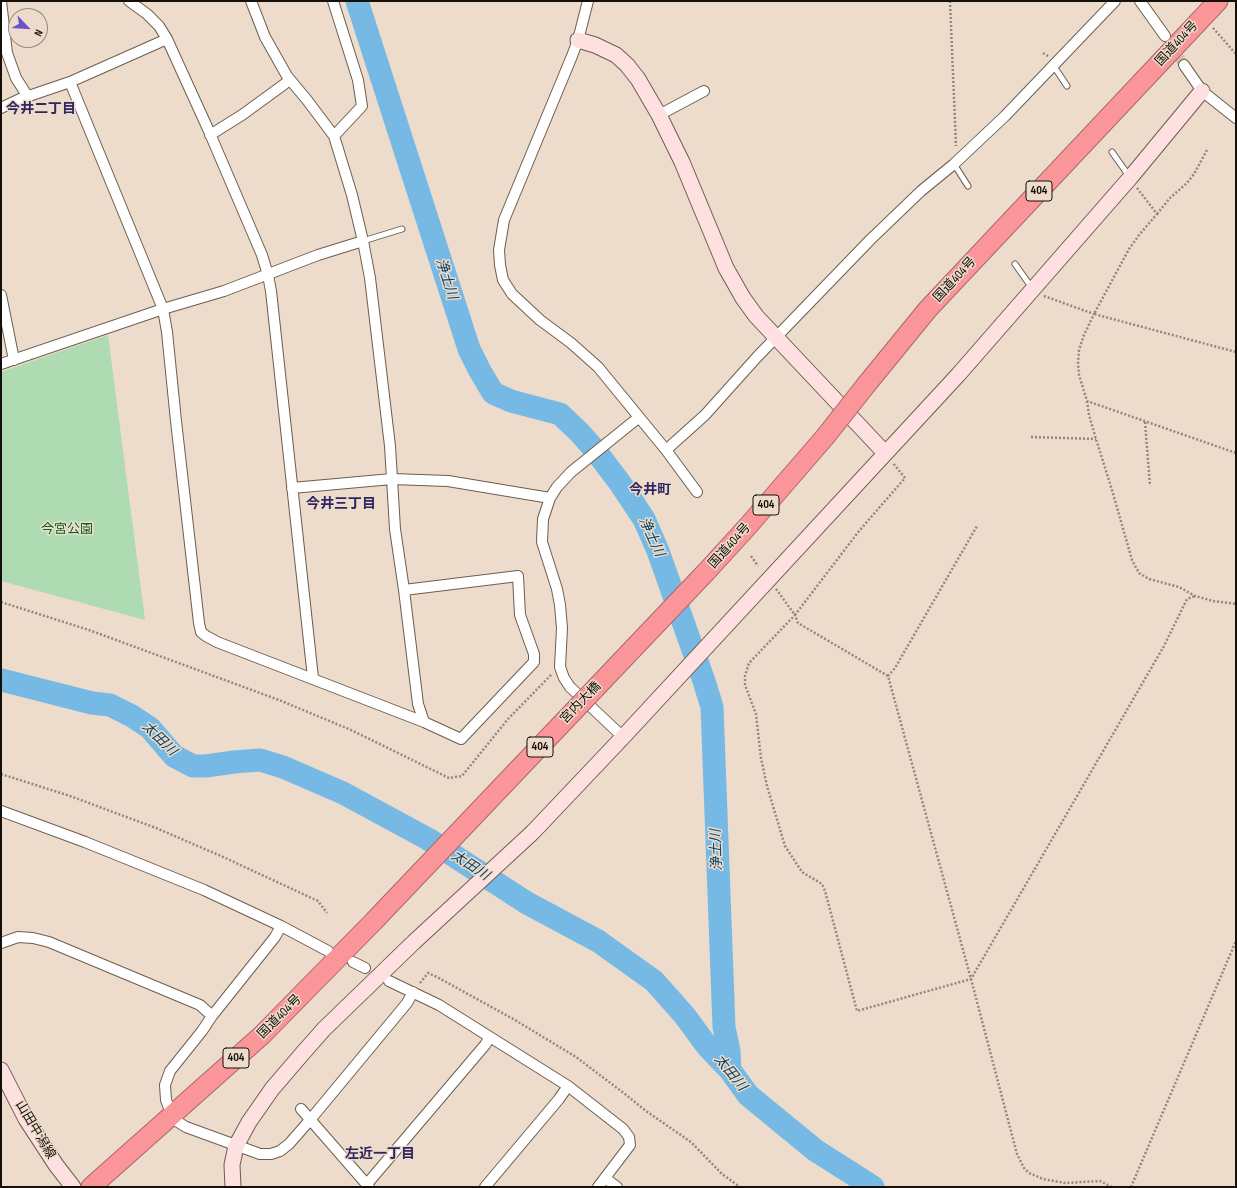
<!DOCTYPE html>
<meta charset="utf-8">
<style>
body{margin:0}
#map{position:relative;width:1237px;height:1188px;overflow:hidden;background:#eddccb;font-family:"Sofia Sans Condensed",sans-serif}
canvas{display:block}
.frame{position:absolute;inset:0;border:2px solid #140f09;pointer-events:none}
.north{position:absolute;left:8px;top:8px;width:40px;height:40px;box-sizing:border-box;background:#eddccb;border:1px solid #968a7d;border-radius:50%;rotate:115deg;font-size:11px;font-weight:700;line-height:16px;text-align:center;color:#140f09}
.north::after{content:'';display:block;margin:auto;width:14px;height:18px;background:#6954ce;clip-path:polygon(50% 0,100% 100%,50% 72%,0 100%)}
</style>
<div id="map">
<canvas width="1237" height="1188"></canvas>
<div class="frame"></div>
<div class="north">N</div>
</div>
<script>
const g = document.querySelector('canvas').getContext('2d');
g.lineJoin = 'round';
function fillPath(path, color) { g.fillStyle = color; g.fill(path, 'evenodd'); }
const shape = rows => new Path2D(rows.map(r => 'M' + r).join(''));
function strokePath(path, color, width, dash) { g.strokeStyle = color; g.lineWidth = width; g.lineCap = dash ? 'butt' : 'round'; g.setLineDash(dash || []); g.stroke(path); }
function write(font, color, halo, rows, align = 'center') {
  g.font = font + ' "Sofia Sans Condensed","Noto Sans JP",sans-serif'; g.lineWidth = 3; g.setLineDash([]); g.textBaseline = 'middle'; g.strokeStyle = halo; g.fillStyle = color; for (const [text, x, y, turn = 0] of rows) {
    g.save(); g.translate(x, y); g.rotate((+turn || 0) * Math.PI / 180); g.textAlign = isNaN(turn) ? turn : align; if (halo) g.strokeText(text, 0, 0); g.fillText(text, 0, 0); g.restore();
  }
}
const green = shape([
 [108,335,145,620,1,581,1,372]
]);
const river = shape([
 [357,1,469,349,480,371,493,393,511,401,560,414,580,433,595,450,620,483,644,519,658,551,704,681,712,707,724,1027,729,1051,730,1070],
 [1,680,92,703,110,705,132,716,150,728,174,756,193,766,206,766,234,762,260,760,283,767,343,793,428,839,527,903,598,941,654,981,685,1016,707,1046,730,1070,748,1095,815,1150,873,1187]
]);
const streetTunnel = shape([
 [1171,45,1184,65]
]);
const path = shape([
 [950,1,956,146],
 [1213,28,1236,54],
 [1043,53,1048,56],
 [1137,188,1157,214,1139,235,1129,249,1094,314,1236,352],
 [1157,214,1170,198,1187,183,1194,174,1207,150],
 [1044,296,1094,314,1084,335,1079,350,1078,363,1079,375,1087,401,1236,453],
 [1087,401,1089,415,1096,439,1112,490,1132,560,1139,573,1149,579,1179,587,1195,596,1213,601,1236,604],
 [1145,422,1150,486],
 [1031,437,1096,439],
 [751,556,758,566],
 [776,589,795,615,859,531,905,478,893,463],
 [1,602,89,630,279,700,351,730,449,778,462,776,508,719,552,674],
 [888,676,895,668,977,526],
 [1,774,70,796,156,828,221,856,318,901,327,913],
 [420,983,428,973,437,977,515,1020,576,1057,625,1094,646,1111,691,1142,722,1174,740,1187],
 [1112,1187,1100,1181,1065,1183,1043,1179,1029,1173,1024,1168,1017,1154,971,979,888,676,798,623,795,615,749,663,745,676,745,685,756,714,761,758,767,786,785,846,802,872,822,884,825,891,857,1011,971,979,1164,646,1187,599,1195,596],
 [1131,1187,1236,941]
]);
const lane = shape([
 [1053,65,1067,86],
 [1112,152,1129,176],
 [954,164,968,186],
 [363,241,402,229],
 [1015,264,1032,288]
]);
const street = shape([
 [1,1,7,53,16,78,28,97],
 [129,1,147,14,159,26,167,39,208,129,262,255,268,275,271,291,313,678],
 [251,1,265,37,287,76,307,100,334,136,352,195,363,241,370,278,390,446,395,529,404,590,418,704,424,722],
 [333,1,358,80,362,106,334,136],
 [588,1,578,40,572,56,504,220,499,250,500,265,503,280,512,294,540,320,571,343,598,367,666,450,697,492],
 [1140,1,1165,36],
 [1184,65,1202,91,1236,118],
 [70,82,163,309,167,332,176,421,199,623,201,632,206,636,217,642,424,722,461,739,534,662,534,654,520,615,518,576,404,590],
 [1,108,20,99,70,82,167,39],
 [659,115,704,91],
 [210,135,242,115,290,80],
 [1,295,14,360],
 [1,364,163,309,224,291,318,255,363,241],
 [666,450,705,415,757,357,871,239,921,191,954,164,1005,116,1115,1],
 [292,488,392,479,448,481,550,498],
 [623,737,570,687,564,678,560,667,562,628,560,605,557,589,542,542,543,519,550,498,557,487,571,472,638,418],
 [1,811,85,842,204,890,281,926,328,951],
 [281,926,275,937,212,1016,202,1031,170,1071,165,1085,166,1100,172,1116,178,1122,186,1127,260,1154,271,1154,280,1151,289,1144,310,1120,407,1003,413,992],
 [1,943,18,937,33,938,49,942,200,1005,212,1016],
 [353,962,365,968],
 [389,981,439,1005,568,1086,623,1129,629,1137,630,1145,598,1187],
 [301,1109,369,1187],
 [605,1178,617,1187],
 [367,1184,485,1045,490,1037],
 [485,1187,559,1099,568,1086]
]);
const secondary = shape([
 [578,40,595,45,616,55,627,65,638,79,659,115,682,162,726,268,743,298,756,316,885,453],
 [1,1070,26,1119,56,1165,73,1187],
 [233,1187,232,1165,236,1146,249,1122,272,1089,302,1054,324,1029,414,942,533,832,623,737,958,375,1130,178,1202,91]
]);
const highway = shape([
 [866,385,928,309,1218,1],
 [706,572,748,526,825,437],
 [91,1187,262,1035,374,921]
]);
const highwayBridge = shape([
 [825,437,866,385],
 [374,921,706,572]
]);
const shields = [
 [1039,191,26],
 [766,505,26],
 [540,747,26],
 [236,1058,26]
];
const shieldNames = [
 ["404",1039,191],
 ["404",766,505],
 ["404",540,747],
 ["404",236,1058]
];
const streetNames = [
 ["国道404号",1177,44,-47],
 ["国道404号",955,280,-47],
 ["国道404号",730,546,-48],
 ["宮内大橋",581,703,-46],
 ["国道404号",280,1017,-45],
 ["山田中潟線",35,1130,59]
];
const parkNames = [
 ["今宮公園",67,530]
];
const neighbourhoodNames = [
 ["今井二丁目",41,109],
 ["今井町",650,490],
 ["今井三丁目",341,504],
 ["左近一丁目",380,1154]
];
const waterNames = [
 ["浄土川",446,279,72],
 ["浄土川",651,537,65],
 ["太田川",159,739,44],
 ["浄土川",717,850,-92],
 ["太田川",470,866,33],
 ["太田川",730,1073,51]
];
fillPath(green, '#aedbb1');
strokePath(river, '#76b9e5', 23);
strokePath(streetTunnel, '#ccbdae', 10, [10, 5]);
strokePath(lane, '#6c5e4f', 7);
strokePath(street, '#6c5e4f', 12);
strokePath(secondary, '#6c5e4f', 17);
strokePath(highway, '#aa6767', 21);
strokePath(path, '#93877b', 2.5, [2, 2]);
strokePath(lane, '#fff', 5);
strokePath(street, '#fff', 10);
strokePath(secondary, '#fee0e0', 15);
strokePath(highway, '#fa9699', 19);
strokePath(highwayBridge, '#aa6767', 21, []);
strokePath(highwayBridge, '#fa9699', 19);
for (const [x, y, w] of shields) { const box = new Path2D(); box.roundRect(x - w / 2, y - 10, w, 20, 3); g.fillStyle = '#eddccb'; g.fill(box); strokePath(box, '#140f09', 1); }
write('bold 12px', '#140f09', null, shieldNames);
write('13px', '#140f09', '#eddccb', streetNames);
write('13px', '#065e1f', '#eddccb', parkNames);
write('bold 14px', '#2f2661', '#eddccb', neighbourhoodNames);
write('italic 14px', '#09415e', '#eddccb', waterNames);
</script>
